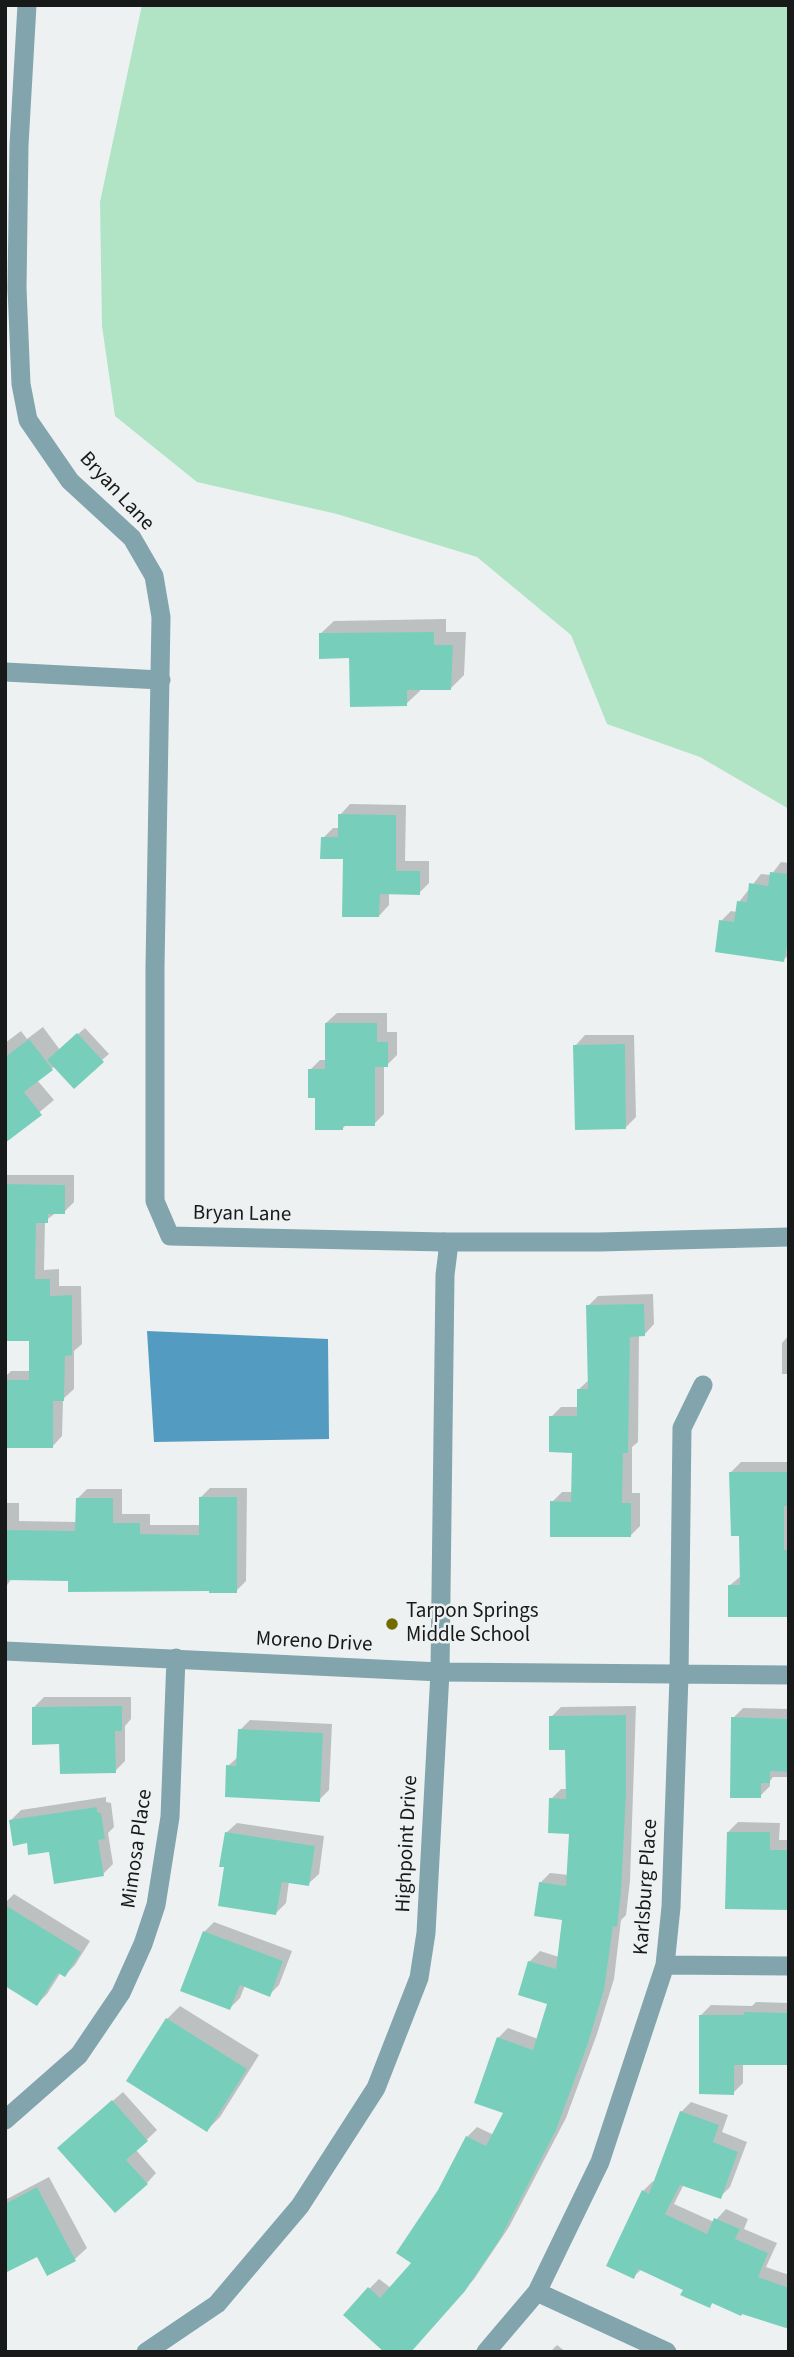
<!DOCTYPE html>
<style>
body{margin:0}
#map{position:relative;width:794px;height:2357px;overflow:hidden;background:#edf1f1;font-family:"Source Sans 3",sans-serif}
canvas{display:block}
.frame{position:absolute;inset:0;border:7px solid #181a1a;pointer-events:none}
</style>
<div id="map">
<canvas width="794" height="2357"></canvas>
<div class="frame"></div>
</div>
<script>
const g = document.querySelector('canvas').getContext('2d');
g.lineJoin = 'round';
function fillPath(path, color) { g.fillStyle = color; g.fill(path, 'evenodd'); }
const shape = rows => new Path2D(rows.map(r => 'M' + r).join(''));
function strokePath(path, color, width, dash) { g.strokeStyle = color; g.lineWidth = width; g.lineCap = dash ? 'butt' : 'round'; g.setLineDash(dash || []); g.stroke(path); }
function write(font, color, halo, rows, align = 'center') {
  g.font = font + ' "Source Sans 3",sans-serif'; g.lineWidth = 5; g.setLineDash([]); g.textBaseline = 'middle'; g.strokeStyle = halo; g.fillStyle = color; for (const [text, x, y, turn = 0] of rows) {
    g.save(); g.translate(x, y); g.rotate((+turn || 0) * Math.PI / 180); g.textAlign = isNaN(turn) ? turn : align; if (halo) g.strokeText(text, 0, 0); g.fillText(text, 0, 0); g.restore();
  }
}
const green = shape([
 [142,5,789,5,789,809,700,757,607,724,571,635,477,557,337,514,197,482,115,416,102,326,100,202]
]);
const water = shape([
 [147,1331,328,1339,329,1439,154,1442]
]);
const shadow = shape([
 [446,619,446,632,466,632,464,675,451,688,420,688,420,691,406,704,351,656,320,634,334,621],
 [350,804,406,805,405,861,429,861,429,883,419,893,389,893,389,905,379,916,345,858,323,838,333,828,340,828,340,815],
 [781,862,789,863,789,955,783,960,721,921,731,911,737,912,739,902,761,874,771,875],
 [337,1013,387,1013,387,1032,397,1032,397,1055,387,1065,384,1065,384,1114,374,1124,347,1124,343,1128,317,1096,310,1070,320,1060,326,1060,326,1023],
 [43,1027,60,1050,85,1028,109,1054,102,1060,55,1066,37,1080,54,1100,5,1141,5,1043,21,1031,27,1039],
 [585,1035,634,1035,636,1117,626,1127,575,1046],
 [5,1175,74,1175,74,1202,64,1212,57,1212,45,1221,44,1270,59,1269,59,1286,81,1286,82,1344,74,1351,74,1389,63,1399,62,1436,52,1447,5,1446,5,1377,11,1371,31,1371,31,1339,5,1339],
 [653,1294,654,1324,644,1335,639,1335,638,1442,632,1447,632,1493,640,1493,640,1526,630,1536,552,1502,562,1492,573,1492,573,1451,551,1417,561,1407,579,1407,579,1389,590,1379,588,1306,598,1296],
 [789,1335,789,1374,782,1374,782,1343],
 [741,1462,789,1462,789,1615,729,1586,741,1576,741,1534,731,1472],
 [210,1488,247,1488,246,1581,236,1591,70,1579,12,1578,5,1588,5,1503,19,1503,19,1521,77,1522,77,1499,87,1489,122,1489,122,1514,150,1514,150,1525,200,1525,200,1498],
 [44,1697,131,1697,131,1719,125,1726,125,1761,115,1771,61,1742,34,1707],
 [636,1706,630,1881,626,1915,621,1920,614,1979,597,2034,566,2118,509,2227,474,2279,409,2352,369,2289,379,2279,391,2288,413,2263,439,2191,467,2137,477,2127,494,2135,505,2112,498,2038,508,2028,538,2039,549,2002,520,1994,530,1961,540,1951,559,1957,564,1918,540,1883,550,1873,569,1875,571,1832,551,1799,561,1789,567,1789,567,1748,551,1717,561,1707],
 [743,1708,789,1709,789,1777,773,1777,770,1781,770,1786,760,1796,733,1718],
 [250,1720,332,1724,329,1790,319,1800,228,1766,239,1756,240,1730],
 [106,1797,106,1802,111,1803,114,1827,108,1833,113,1864,103,1874,51,1850,11,1820,21,1810],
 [738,1822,780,1823,779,1840,789,1840,789,1908,728,1832],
 [237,1823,324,1836,319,1874,308,1884,289,1881,286,1903,276,1913,226,1866,226,1833],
 [14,1894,90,1941,75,1965,65,1975,61,1972,47,1994,37,2004,5,1946,5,1903],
 [214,1922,292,1951,279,1985,269,1995,245,1985,240,1998,230,2008,204,1932],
 [756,2002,789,2003,789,2093,789,2064,743,2063,743,2083,733,2093,701,2015,711,2005,752,2006],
 [180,2006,259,2055,220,2117,207,2130,167,2019],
 [123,2092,157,2130,136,2150,156,2173,147,2183,70,2138],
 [691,2102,728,2115,722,2132,747,2142,730,2187,720,2197,684,2184,674,2204,714,2222,726,2209,748,2219,744,2229,777,2243,766,2267,789,2275,789,2328,685,2289,642,2269,633,2277,643,2191,653,2181,655,2182,681,2112],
 [49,2177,87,2248,75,2259,48,2274,37,2254,5,2271,5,2200],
 [557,2345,566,2352,550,2352]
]);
const building = shape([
 [434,632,434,645,453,645,451,690,407,690,407,706,350,707,349,658,319,659,319,633],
 [338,814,396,815,396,871,420,871,420,895,380,894,379,917,342,917,343,859,320,859,321,837,338,837],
 [770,872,789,874,789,946,787,945,784,962,715,952,719,920,734,922,737,901,747,902,749,883,768,886],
 [325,1023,377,1023,377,1042,388,1042,388,1067,375,1067,375,1126,343,1126,343,1130,315,1130,315,1098,308,1098,308,1069,325,1069],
 [77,1033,104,1062,74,1089,47,1060],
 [29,1039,53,1070,24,1092,42,1115,5,1143,5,1057],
 [625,1044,626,1129,575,1130,573,1045],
 [5,1184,65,1185,65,1214,48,1214,48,1223,36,1223,35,1279,50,1279,50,1296,72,1295,72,1355,65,1356,64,1401,53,1401,53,1448,5,1448,5,1380,29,1380,29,1341,5,1341],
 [644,1304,645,1336,630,1337,628,1453,623,1453,622,1503,631,1503,631,1537,550,1537,550,1501,571,1502,572,1453,549,1452,549,1416,577,1416,577,1389,588,1389,586,1305],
 [729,1472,789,1472,789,1506,784,1506,784,1550,789,1550,789,1617,728,1617,728,1585,740,1585,739,1536,731,1536],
 [199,1497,237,1497,237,1593,209,1593,209,1591,68,1592,68,1581,5,1580,5,1530,75,1531,76,1498,113,1498,113,1523,140,1523,140,1534,199,1535],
 [122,1706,122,1731,115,1731,116,1773,60,1774,59,1744,32,1745,32,1707],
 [626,1715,626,1794,621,1892,617,1927,613,1926,604,1990,587,2046,556,2130,500,2239,465,2291,411,2352,384,2352,343,2315,368,2287,380,2298,411,2263,396,2253,438,2190,466,2136,486,2146,503,2113,474,2103,497,2037,533,2050,547,2004,518,1995,528,1961,556,1969,562,1920,534,1916,539,1882,566,1886,569,1834,548,1833,549,1798,566,1799,565,1750,549,1750,549,1716],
 [731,1717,789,1719,789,1772,770,1771,770,1783,761,1783,761,1798,730,1798],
 [238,1729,323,1733,320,1802,225,1797,226,1765,236,1766],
 [97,1807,97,1812,101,1813,105,1839,98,1840,104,1876,54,1884,49,1852,28,1855,27,1843,13,1846,9,1820],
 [225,1832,315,1846,309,1886,282,1882,276,1915,218,1906,224,1867,219,1867],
 [727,1832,770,1832,770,1850,789,1850,789,1910,725,1909],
 [5,1905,81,1952,65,1977,58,1973,37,2006,5,1986],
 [203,1931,283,1961,270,1997,240,1985,230,2010,180,1991],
 [744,2012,789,2013,789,2065,734,2065,734,2095,699,2094,699,2015,744,2015],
 [166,2018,247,2069,207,2132,126,2081],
 [112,2100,148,2141,126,2160,148,2184,115,2213,57,2148],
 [680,2111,719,2125,713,2142,738,2152,721,2199,680,2185,665,2214,707,2234,714,2218,740,2229,735,2239,768,2253,758,2277,789,2288,789,2329,742,2314,741,2316,712,2303,710,2308,680,2295,683,2290,638,2269,634,2279,606,2266,642,2190,649,2194],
 [37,2187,76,2261,47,2276,37,2257,5,2273,5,2204]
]);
const minor = shape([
 [27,5,19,145,17,288,21,384,28,420,70,481,132,538,154,576,161,617,155,967,155,1201,170,1236,444,1242],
 [5,672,161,680],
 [5,1651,440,1672,789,1675],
 [665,1965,789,1966],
 [5,2120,79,2055,121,1993,143,1944,156,1905,170,1817,176,1658],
 [537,2292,667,2352],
 [486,2352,537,2292,600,2162,665,1965,671,1907,679,1676,682,1428,703,1385]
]);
const tertiary = shape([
 [146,2352,217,2304,300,2206,376,2088,419,1978,426,1933,440,1672,445,1275,448,1251,444,1242,599,1242,789,1237]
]);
const markers = [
 [392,1624,7,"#736a02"]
];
const streetNames = [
 ["Bryan Lane",116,492,47],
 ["Bryan Lane",242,1215,1],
 ["Moreno Drive",314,1643,3],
 ["Highpoint Drive",408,1844,-87],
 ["Mimosa Place",138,1849,-82],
 ["Karlsburg Place",647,1887,-86]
];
const poiNames = [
 ["Tarpon Springs",406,1612],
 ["Middle School",406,1636]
];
fillPath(green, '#b0e4c5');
fillPath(water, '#539bc0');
fillPath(shadow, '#0003');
fillPath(building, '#77cfbb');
strokePath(minor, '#81a4ad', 19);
strokePath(tertiary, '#81a4ad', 19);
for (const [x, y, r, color] of markers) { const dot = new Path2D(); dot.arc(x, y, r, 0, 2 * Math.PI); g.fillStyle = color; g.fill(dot); strokePath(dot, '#edf1f1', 2.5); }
write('21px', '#181a1a', '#edf1f1', streetNames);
write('21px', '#181a1a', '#edf1f1', poiNames, 'left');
</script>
